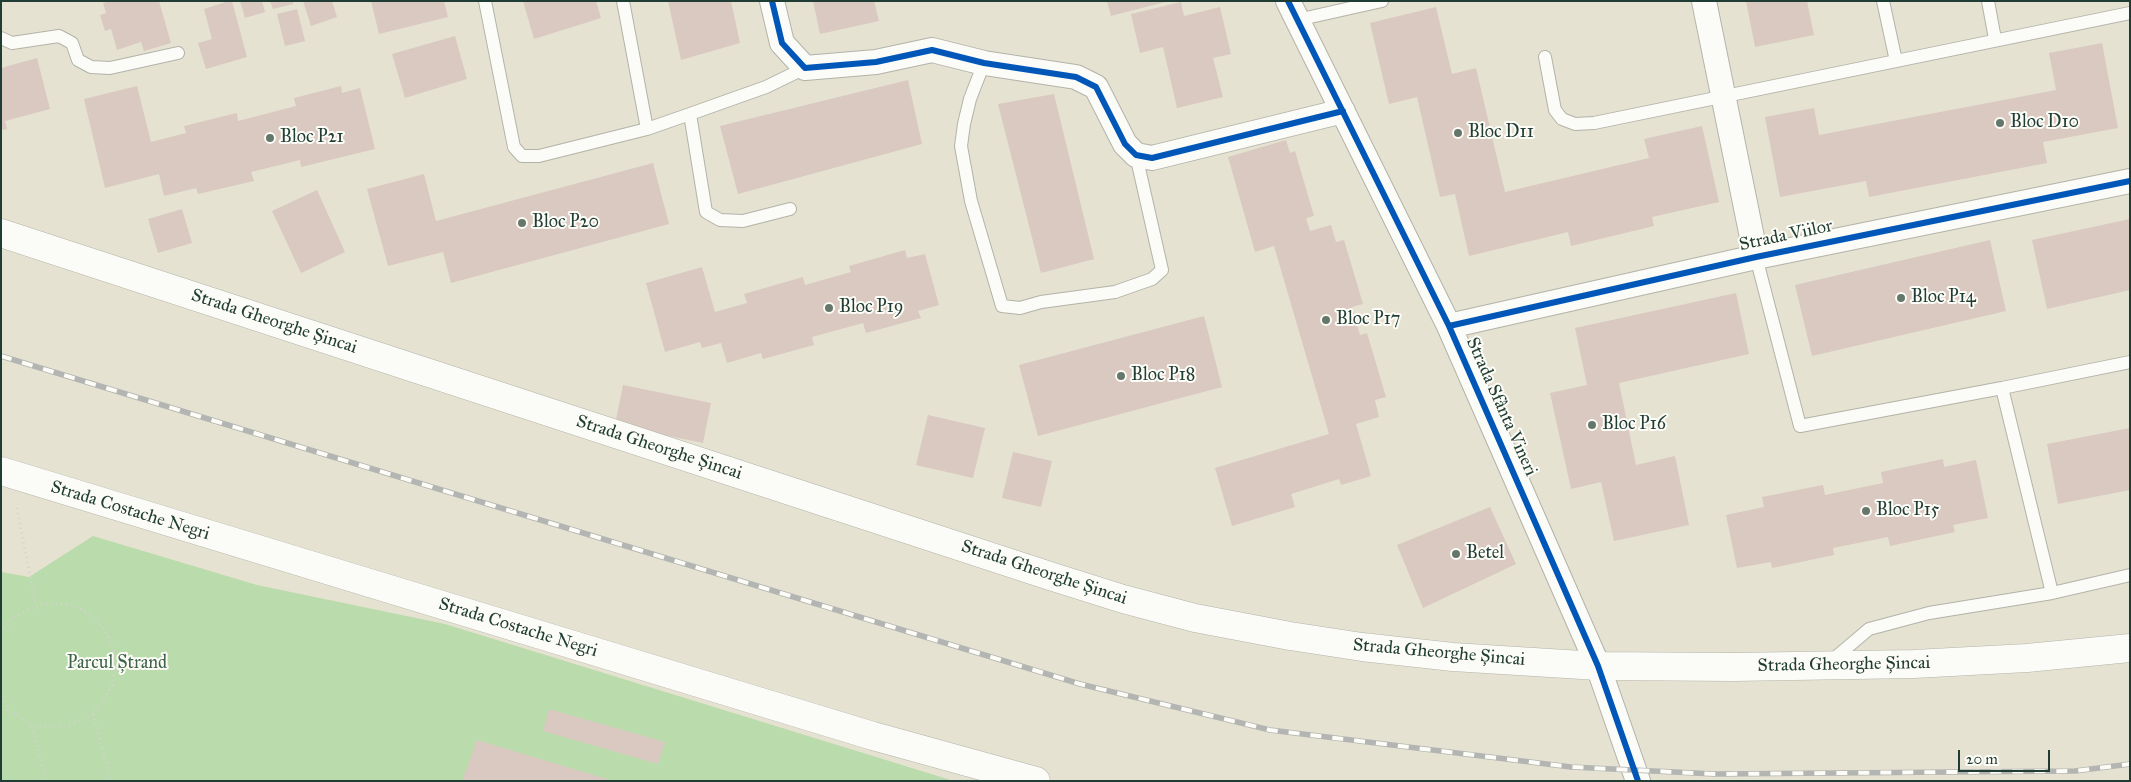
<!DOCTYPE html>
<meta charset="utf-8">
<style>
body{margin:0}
#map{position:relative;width:2131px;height:782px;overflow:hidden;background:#e6e2d2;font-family:"IM FELL Great Primer",serif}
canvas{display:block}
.frame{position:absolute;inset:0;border:2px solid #1f3d34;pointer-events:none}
.scale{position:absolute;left:1958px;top:750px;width:92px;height:22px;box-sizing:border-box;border:2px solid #1f3d34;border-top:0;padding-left:6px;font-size:15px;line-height:18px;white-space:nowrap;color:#1f3d34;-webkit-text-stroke:4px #fdfcf7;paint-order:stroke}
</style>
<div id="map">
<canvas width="2131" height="782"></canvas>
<div class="frame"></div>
<div class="scale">20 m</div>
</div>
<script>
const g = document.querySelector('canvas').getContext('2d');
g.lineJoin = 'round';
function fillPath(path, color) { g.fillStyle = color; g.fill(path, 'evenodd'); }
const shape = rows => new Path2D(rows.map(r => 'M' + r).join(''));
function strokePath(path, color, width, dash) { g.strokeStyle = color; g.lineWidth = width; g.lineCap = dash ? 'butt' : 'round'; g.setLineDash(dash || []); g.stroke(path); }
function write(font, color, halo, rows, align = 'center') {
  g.font = font + ' "IM FELL Great Primer",serif'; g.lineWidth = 4; g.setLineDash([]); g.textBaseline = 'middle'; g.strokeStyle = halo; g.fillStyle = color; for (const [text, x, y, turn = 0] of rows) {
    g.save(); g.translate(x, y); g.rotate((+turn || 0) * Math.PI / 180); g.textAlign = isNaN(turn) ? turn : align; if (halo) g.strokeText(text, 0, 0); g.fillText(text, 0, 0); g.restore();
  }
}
const green = shape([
 [93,536,257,585,445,624,954,781,1,781,1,572,29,577]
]);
const building = shape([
 [110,1,159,1,171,43,144,51,141,42,117,50,111,29,105,31,100,15,106,13,103,3],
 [229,1,232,1,247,57,206,69,198,43,212,39,204,9],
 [240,1,262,1,265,12,245,18],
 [270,1,293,1,293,4,273,9],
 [303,1,332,1,337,17,311,26],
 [371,1,444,1,448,17,379,34],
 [523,1,596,1,601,18,534,39],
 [668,1,731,1,740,43,681,60],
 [813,1,874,1,879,21,820,34],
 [1107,1,1165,1,1165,2,1111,16],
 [1746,1,1807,1,1814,35,1755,47],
 [1181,2,1184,16,1220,7,1231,54,1213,58,1223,97,1177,108,1163,47,1140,53,1131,14],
 [1436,7,1452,74,1476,68,1505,192,1649,158,1644,139,1702,126,1719,202,1652,217,1654,226,1571,246,1568,232,1469,256,1455,194,1440,197,1417,97,1389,104,1370,23],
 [297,9,305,41,285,46,277,14],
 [455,36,467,79,405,98,392,54],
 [2102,43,2118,128,2043,142,2047,163,1869,197,1866,181,1780,197,1765,117,1814,108,1819,135,2056,90,2049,53],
 [37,58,50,109,5,121,7,129,1,130,1,68],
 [908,80,922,144,738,194,720,126],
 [137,86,151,142,186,133,184,126,237,113,238,121,296,106,294,98,341,86,342,93,360,88,375,149,301,167,300,160,251,172,254,181,198,194,196,188,164,196,159,174,105,188,84,99],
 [1054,94,1094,259,1041,273,998,104],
 [1286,140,1290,153,1295,151,1314,216,1306,218,1310,231,1331,225,1336,242,1344,240,1363,304,1352,307,1360,335,1367,333,1386,397,1375,400,1379,417,1356,424,1371,476,1341,485,1339,479,1291,494,1295,507,1232,526,1215,468,1329,434,1274,246,1255,252,1228,157],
 [653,163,669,224,451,283,443,252,388,266,367,189,424,174,436,221],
 [317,190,345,252,301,273,272,211],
 [182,209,192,243,158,253,148,219],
 [2130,219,2130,290,2047,309,2032,240],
 [1990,240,2006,311,1812,356,1795,285],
 [905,250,907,258,925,254,939,305,918,311,921,318,866,333,863,323,812,337,814,345,763,359,761,353,727,363,721,343,702,348,700,342,665,352,646,283,702,267,715,312,747,303,744,294,803,277,805,285,851,272,849,266],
 [1736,293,1749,354,1619,383,1636,465,1675,456,1689,525,1614,541,1601,482,1571,489,1550,393,1587,385,1575,328],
 [1204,316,1222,387,1038,436,1019,365],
 [623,385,711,403,703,443,615,425],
 [928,415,985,428,973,478,916,465],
 [2130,428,2130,490,2058,504,2047,444],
 [1013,452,1052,461,1041,507,1002,498],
 [1943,459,1944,467,1976,460,1988,518,1953,525,1955,532,1890,546,1888,537,1833,548,1834,555,1772,568,1771,562,1737,568,1726,515,1764,507,1762,497,1823,485,1825,495,1883,483,1881,472],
 [1490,507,1516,564,1423,608,1397,545],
 [549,709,665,742,658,764,543,731],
 [477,740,610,780,610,781,462,781]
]);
const path = shape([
 [17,508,36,606],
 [1,632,14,617,36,606,51,603,72,605,90,614,104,629,113,648,116,668,111,688,93,714,66,726,32,726,9,708,1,696],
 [1,713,9,708],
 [93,714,111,781],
 [32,726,46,781]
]);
const service = shape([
 [485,1,514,147,522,156,539,156,647,129,690,114],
 [623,1,647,129],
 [1883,1,1896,61],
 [1988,1,1995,39],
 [1297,20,1382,1],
 [1,38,12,43,59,36,72,43,78,60,91,67,110,68,178,53],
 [1545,57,1555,110,1562,119,1575,124,1594,123,2130,13],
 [984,63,970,99,964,124,961,146,971,201,1002,306,1020,308,1041,302,1115,292,1152,279,1162,270,1136,155],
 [790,209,743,221,720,220,706,212,690,114,766,87,805,68],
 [1756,257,1800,426,2002,388,2052,593],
 [2002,388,2130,362],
 [1830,662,1869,629,1929,613,2052,593,2130,575]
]);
const minor = shape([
 [772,1,782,43,805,68,876,62,932,50,984,63,1076,77,1096,87,1125,144,1136,155,1152,158,1343,111],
 [1288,1,1449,326,1598,666,1638,781],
 [1704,1,1756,257],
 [1449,326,1756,257,2130,181]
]);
const secondary = shape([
 [1,233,1050,576,1123,599,1195,618,1290,636,1362,647,1453,657,1598,666,1734,667,1914,664,2027,658,2130,648],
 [1,471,873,736,1036,781]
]);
const rail = shape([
 [1,356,1080,684,1270,730,1571,767,1715,774,2075,771,2130,764]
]);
const cycleway = shape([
 [772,1,782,43,805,68,876,62,932,50,984,63,1076,77,1096,87,1125,144,1136,155,1152,158,1343,111],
 [1288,1,1449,326,1598,666,1638,781],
 [1449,326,1756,257,2130,181]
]);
const markers = [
 [2000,123,5,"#65776b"],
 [1458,133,5,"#65776b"],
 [270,138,5,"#65776b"],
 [522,223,5,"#65776b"],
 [1901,298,5,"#65776b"],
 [829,308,5,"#65776b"],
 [1326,320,5,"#65776b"],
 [1121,376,5,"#65776b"],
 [1592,425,5,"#65776b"],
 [1866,511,5,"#65776b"],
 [1456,554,5,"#65776b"]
];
const poiNames = [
 ["Bloc D10",2010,123],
 ["Bloc D11",1468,133],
 ["Bloc P21",280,138],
 ["Bloc P20",532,223],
 ["Bloc P14",1911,298],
 ["Bloc P19",839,308],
 ["Bloc P17",1336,320],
 ["Bloc P18",1131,376],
 ["Bloc P16",1602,425],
 ["Bloc P15",1876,511],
 ["Betel",1466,554]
];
const streetNames = [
 ["Strada Viilor",1786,236,-12],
 ["Strada Gheorghe Șincai",274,322,18],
 ["Strada Sfânta Vineri",1501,407,66],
 ["Strada Gheorghe Șincai",659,448,18],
 ["Strada Costache Negri",130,511,17],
 ["Strada Gheorghe Șincai",1044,573,18],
 ["Strada Costache Negri",518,628,17],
 ["Strada Gheorghe Șincai",1439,653,5],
 ["Strada Gheorghe Șincai",1844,665,-1]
];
const parkNames = [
 ["Parcul Ștrand",117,664]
];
fillPath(green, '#badbab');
fillPath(building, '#d9c9c0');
strokePath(service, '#b2b3a8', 14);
strokePath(minor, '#b2b3a8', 26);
strokePath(secondary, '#b2b3a8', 29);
strokePath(path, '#d2d4cf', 3, [1, 4]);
strokePath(service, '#fbfbf8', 12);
strokePath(minor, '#fbfbf8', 24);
strokePath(secondary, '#fbfbf8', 28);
strokePath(rail, '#b2b5b2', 5.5);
strokePath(rail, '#fdfcf7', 4, [11]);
strokePath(cycleway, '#0057b8', 6);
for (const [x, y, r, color] of markers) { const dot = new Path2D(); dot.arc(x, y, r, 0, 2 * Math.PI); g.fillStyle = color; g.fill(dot); strokePath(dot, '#fdfcf7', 2); }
write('18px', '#1f3d34', '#fdfcf7', poiNames, 'left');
write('18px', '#1f3d34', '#fdfcf7', streetNames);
write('18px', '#3d634a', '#fdfcf7', parkNames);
</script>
